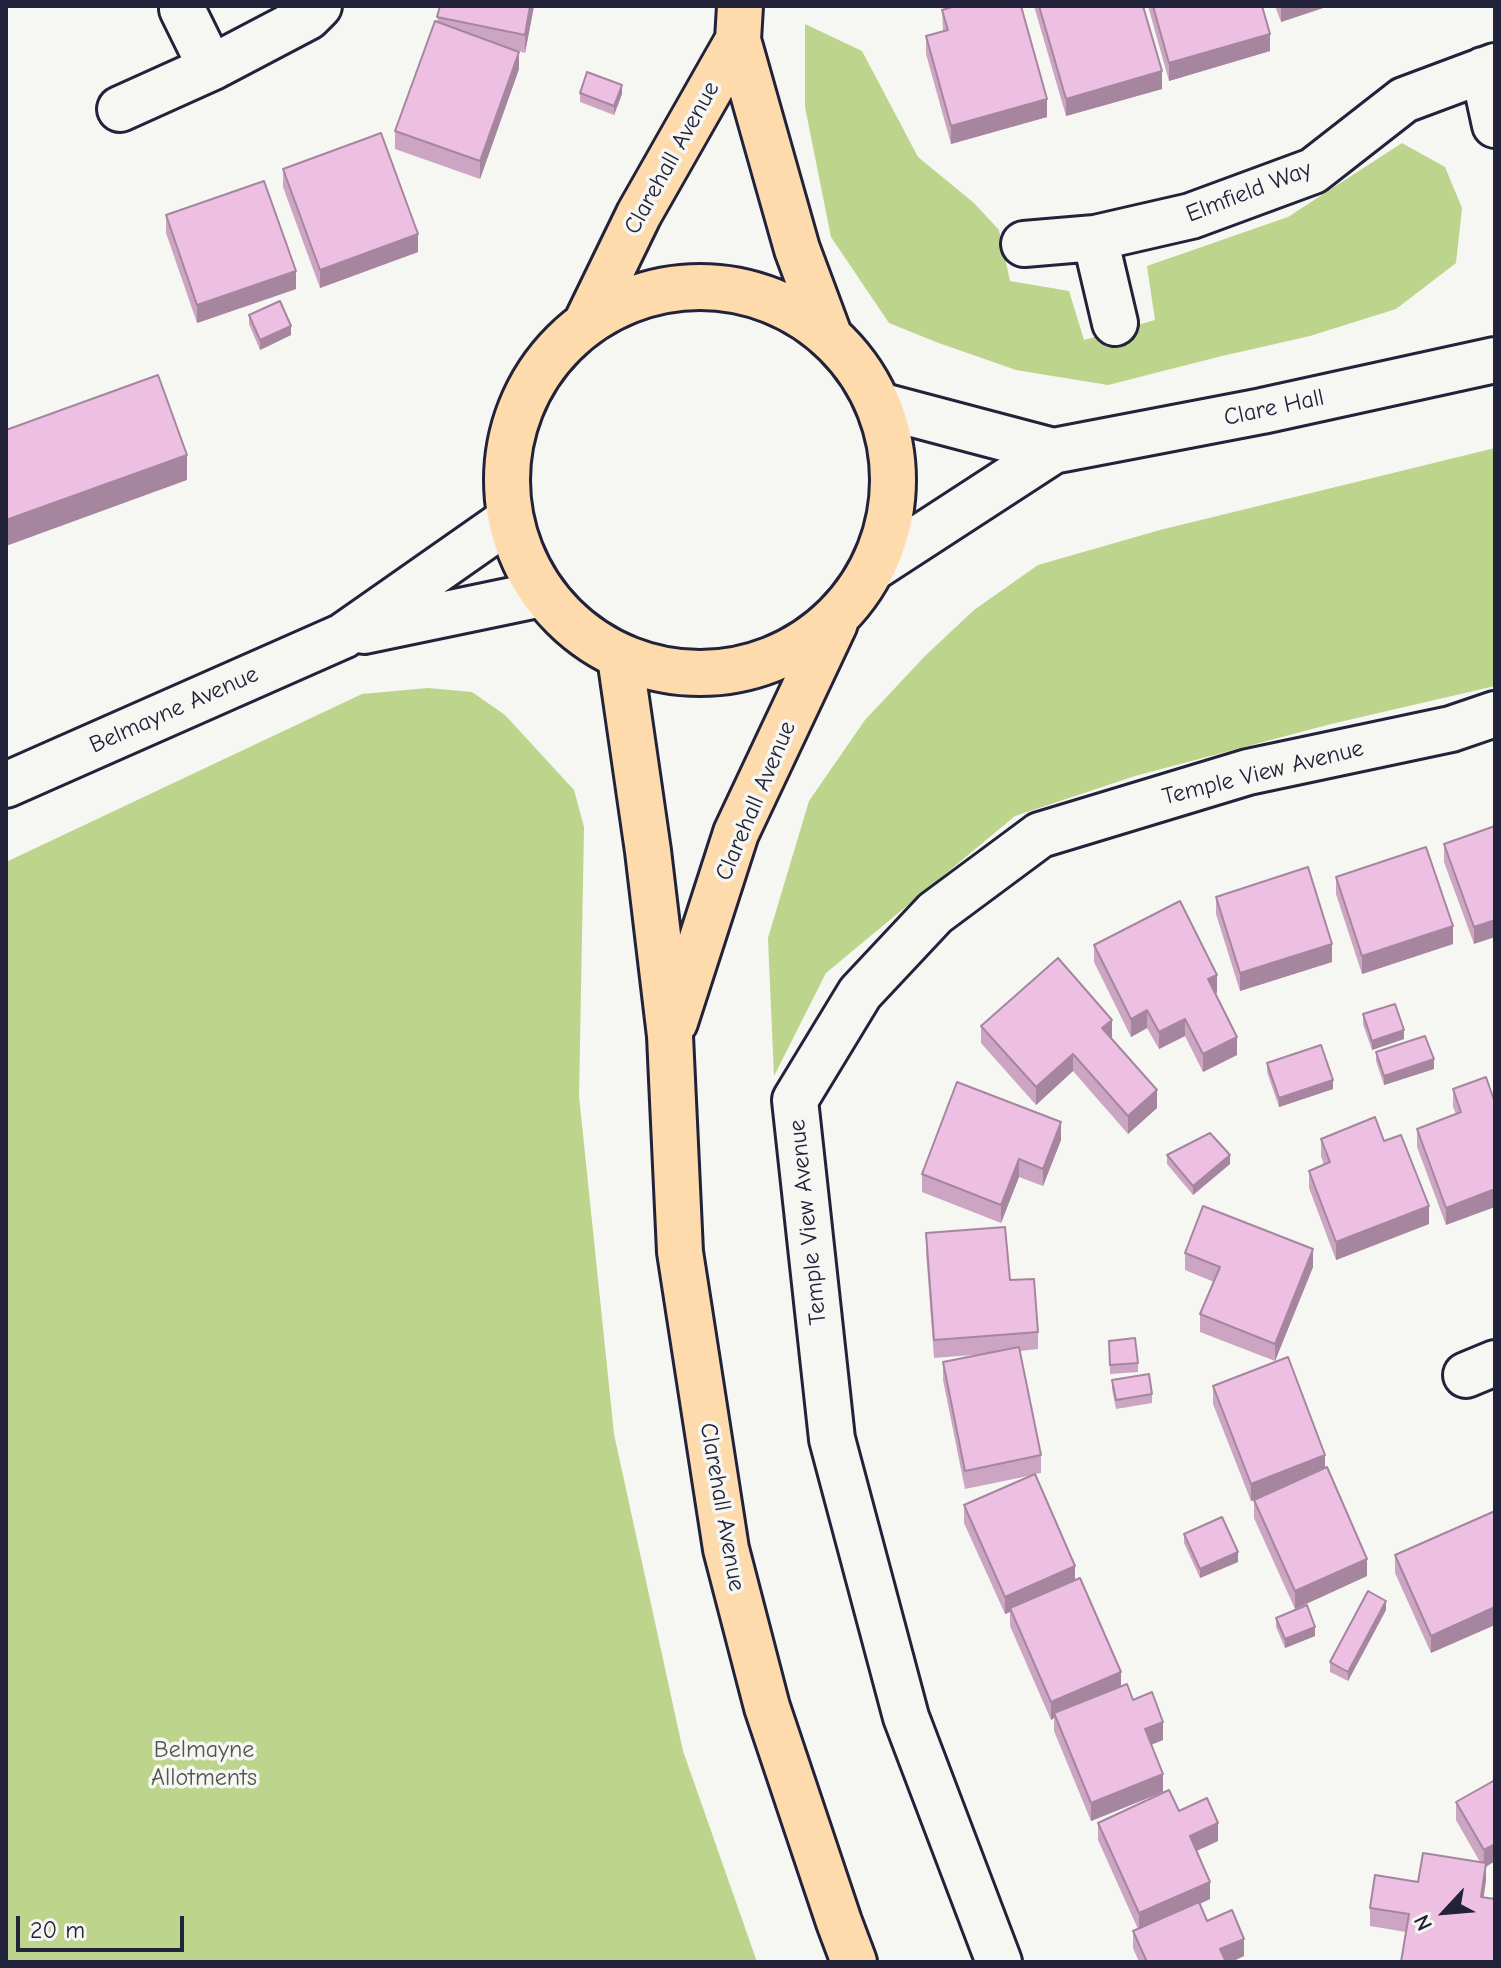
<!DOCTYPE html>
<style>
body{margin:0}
#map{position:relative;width:1501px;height:1968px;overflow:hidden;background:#f6f6f2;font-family:"Comic Neue",sans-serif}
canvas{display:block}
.frame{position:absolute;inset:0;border:8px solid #22223b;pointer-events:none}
.north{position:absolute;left:1405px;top:1872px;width:80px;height:80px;-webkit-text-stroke:6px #f6f6f2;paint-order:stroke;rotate:244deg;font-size:22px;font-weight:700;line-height:32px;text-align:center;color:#22223b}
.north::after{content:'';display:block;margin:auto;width:28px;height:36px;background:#22223b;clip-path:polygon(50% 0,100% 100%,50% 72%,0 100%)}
.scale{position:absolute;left:16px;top:1916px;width:168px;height:36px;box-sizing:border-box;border:4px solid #22223b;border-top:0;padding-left:10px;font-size:24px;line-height:28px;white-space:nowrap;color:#22223b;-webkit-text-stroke:6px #f6f6f2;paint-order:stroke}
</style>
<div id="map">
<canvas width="1501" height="1968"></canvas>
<div class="frame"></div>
<div class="north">N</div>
<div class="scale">20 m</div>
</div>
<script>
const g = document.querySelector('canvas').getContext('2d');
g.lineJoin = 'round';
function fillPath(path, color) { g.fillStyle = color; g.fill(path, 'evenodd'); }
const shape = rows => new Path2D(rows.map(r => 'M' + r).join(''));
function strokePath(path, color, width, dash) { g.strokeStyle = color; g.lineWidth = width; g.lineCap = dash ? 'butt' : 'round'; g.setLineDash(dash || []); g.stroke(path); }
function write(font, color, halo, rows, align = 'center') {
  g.font = font + ' "Comic Neue",sans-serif'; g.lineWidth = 7; g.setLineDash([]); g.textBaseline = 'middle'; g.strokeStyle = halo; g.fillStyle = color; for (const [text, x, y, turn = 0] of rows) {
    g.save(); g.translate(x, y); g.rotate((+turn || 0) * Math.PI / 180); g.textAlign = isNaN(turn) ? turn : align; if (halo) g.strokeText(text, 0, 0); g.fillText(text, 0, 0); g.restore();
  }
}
const green = shape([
 [805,24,862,51,918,157,974,203,999,230,1010,281,1069,291,1084,340,1155,320,1147,266,1288,217,1402,143,1445,167,1462,208,1456,263,1396,309,1310,336,1222,356,1108,385,1016,370,936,342,889,323,831,237,805,107],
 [1495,448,1495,686,1331,724,1135,776,1015,816,826,973,774,1076,768,938,809,801,865,720,925,656,974,610,1038,565,1160,530],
 [428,688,472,692,505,715,574,790,584,827,579,1096,614,1434,683,1751,757,1962,6,1962,6,862,362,694]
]);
const minor = shape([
 [182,9,211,68],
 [1483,70,1495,125],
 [120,109,211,68,308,17,319,6],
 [1095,238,1115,323],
 [1024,244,1095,238,1191,216,1313,171,1404,100,1495,66],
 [879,405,1053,451],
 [873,568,1053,451,1262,411,1495,360],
 [364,631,542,594],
 [6,785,343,636,510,519],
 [1466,1375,1495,1363],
 [999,1962,906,1717,832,1439,795,1100,860,993,935,913,1040,835,1248,772,1451,729,1495,714]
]);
const major = shape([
 [740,6,738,40,797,249,829,335],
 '507 480a193 193 0 1 1 386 0a193 193 0 1 1-386 0Z',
 [587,321,639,214,738,40],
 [620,657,648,851,670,1036,680,1252,726,1549,767,1707,839,1922,854,1962],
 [675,1022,736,833,835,623]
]);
const wall = shape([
 [440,6,534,6,525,53,519,51,519,69,480,179,395,149,395,131,437,22],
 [1034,6,1143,6,1162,89,1066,116],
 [1148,6,1262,6,1270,51,1169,81],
 [1275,6,1329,6,1281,22],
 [942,10,1047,117,951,144,926,54,926,36,943,31],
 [580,93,622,94,614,115,580,102],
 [283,169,418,252,320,288,283,187],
 [166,215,296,289,197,323,166,233],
 [249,315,291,335,260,350,249,324],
 [1495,826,1474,944,1444,862,1444,844],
 [1336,877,1453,944,1362,974,1336,894],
 [1216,897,1332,962,1240,991,1216,914],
 [1094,945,1217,993,1215,994,1237,1055,1203,1072,1185,1036,1159,1049,1147,1028,1131,1037,1094,962],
 [1363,1014,1404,1039,1372,1050,1363,1024],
 [981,1026,1112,1038,1157,1108,1128,1134,1073,1071,1036,1105,981,1043],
 [1376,1052,1434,1069,1384,1085,1376,1061],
 [1267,1063,1333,1089,1279,1107,1267,1072],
 [1453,1089,1494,1100,1446,1225,1417,1147,1417,1129,1456,1114,1453,1107],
 [1321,1139,1384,1141,1429,1224,1336,1260,1309,1188,1309,1171,1324,1165,1321,1156],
 [1061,1140,1043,1186,1019,1177,1001,1223,922,1192,922,1174],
 [1167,1155,1230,1164,1193,1195,1167,1164],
 [926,1233,1010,1280,1038,1332,1038,1349,1020,1351,1041,1455,1041,1473,1035,1474,1075,1580,1121,1686,1163,1740,1151,1745,1163,1792,1091,1821,1054,1731,1054,1718,1051,1720,1010,1626,1010,1612,1005,1614,964,1523,964,1505,1033,1475,965,1489,943,1380,943,1362,986,1354,934,1358,926,1251],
 [1185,1253,1313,1267,1275,1361,1200,1332,1200,1314,1214,1282,1185,1270],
 [1109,1341,1138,1363,1138,1372,1110,1374],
 [1112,1380,1152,1394,1152,1403,1116,1409,1112,1389],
 [1213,1386,1325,1468,1367,1576,1295,1609,1254,1518,1254,1500,1251,1501,1213,1404],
 [1495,1511,1431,1653,1395,1573,1395,1555],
 [1184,1534,1238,1562,1200,1578,1184,1543],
 [1386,1610,1348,1681,1330,1672,1330,1662],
 [1276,1618,1315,1636,1285,1648,1276,1627],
 [1495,1780,1486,1867,1486,1881,1406,1932,1370,1926,1370,1908,1418,1882,1480,1862,1456,1820,1456,1802],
 [1179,1811,1218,1841,1196,1851,1210,1899,1200,1904,1207,1921,1244,1956,1231,1962,1139,1962,1133,1948,1133,1931,1138,1929,1098,1840,1098,1823]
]);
const shadedWall = shape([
 [530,6,534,6,525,53,525,35],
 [1281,6,1329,6,1281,22],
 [1270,34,1270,51,1169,81,1169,63],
 [519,52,519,69,480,179,480,161],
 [1162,71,1162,89,1066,116,1066,99],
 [622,85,622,94,614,115,614,106],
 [1047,99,1047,117,951,144,951,126],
 [418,234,418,252,320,288,320,270],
 [296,271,296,289,197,323,197,305],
 [291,326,291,335,260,350,260,340],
 [187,455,187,480,6,546,6,520],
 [1495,920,1495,937,1474,944,1474,927],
 [1453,926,1453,944,1362,974,1362,956],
 [1332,944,1332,962,1240,991,1240,973],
 [1217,975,1217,993,1208,997,1208,979],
 [1147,1010,1147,1028,1131,1037,1131,1019],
 [1185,1019,1185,1036,1159,1049,1159,1032],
 [1112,1020,1112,1038,1102,1046,1102,1028],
 [1404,1030,1404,1039,1372,1050,1372,1041],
 [1237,1037,1237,1055,1203,1072,1203,1054],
 [1073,1054,1073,1071,1036,1105,1036,1087],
 [1434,1059,1434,1069,1384,1085,1384,1076],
 [1333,1080,1333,1089,1279,1107,1279,1098],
 [1157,1090,1157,1108,1128,1134,1128,1116],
 [1061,1122,1061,1140,1043,1186,1043,1169],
 [1230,1155,1230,1164,1193,1195,1193,1186],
 [1019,1159,1019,1177,1001,1223,1001,1205],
 [1495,1189,1495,1207,1446,1225,1446,1208],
 [1429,1206,1429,1224,1336,1260,1336,1242],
 [1313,1249,1313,1267,1275,1361,1275,1344],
 [1325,1455,1325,1473,1251,1501,1251,1484],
 [1238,1552,1238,1562,1200,1578,1200,1569],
 [1367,1559,1367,1576,1295,1609,1295,1591],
 [1075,1566,1075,1583,1010,1608,1010,1612,1005,1614,1005,1597],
 [1386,1601,1386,1610,1348,1681,1348,1672],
 [1495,1607,1495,1625,1431,1653,1431,1636],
 [1315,1627,1315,1636,1285,1648,1285,1639],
 [1121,1672,1121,1690,1054,1713,1054,1718,1051,1720,1051,1702],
 [1163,1722,1163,1740,1145,1747,1145,1729],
 [1163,1774,1163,1792,1091,1821,1091,1803],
 [1218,1823,1218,1841,1190,1854,1190,1836],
 [1495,1844,1495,1861,1486,1867,1486,1881,1481,1915,1484,1850],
 [1210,1882,1210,1899,1139,1931,1139,1913],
 [1244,1939,1244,1956,1231,1962,1220,1962,1220,1949]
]);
const building = shape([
 [440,6,530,6,525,35,437,17,440,6],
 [955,6,1021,6,1047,99,951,126,926,36,948,30,942,10,955,6],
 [1039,6,1143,6,1162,71,1066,99,1039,6],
 [1153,6,1262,6,1270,34,1169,63,1153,6],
 [435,21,519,52,480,161,395,131,435,21],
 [587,72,622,85,614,106,580,93,587,72],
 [381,133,418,234,320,270,283,169,381,133],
 [264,181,296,271,197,305,166,215,264,181],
 [280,301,291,326,260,340,249,315,280,301],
 [158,375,187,455,6,520,6,430,158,375],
 [1495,826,1495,920,1474,927,1444,844,1495,826],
 [1426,847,1453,926,1362,956,1336,877,1426,847],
 [1308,867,1332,944,1240,973,1216,897,1308,867],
 [1180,901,1217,975,1208,979,1237,1037,1203,1054,1185,1019,1159,1032,1147,1010,1131,1019,1094,945,1180,901],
 [1058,958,1112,1020,1102,1028,1157,1090,1128,1116,1073,1054,1036,1087,981,1026,1058,958],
 [1395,1004,1404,1030,1372,1041,1363,1014,1395,1004],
 [1425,1036,1434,1059,1384,1076,1376,1052,1425,1036],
 [1321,1045,1333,1080,1279,1098,1267,1063,1321,1045],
 [1486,1077,1494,1100,1495,1100,1495,1189,1446,1208,1417,1129,1461,1112,1453,1089,1486,1077],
 [957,1082,1061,1122,1043,1169,1019,1159,1001,1205,922,1174,957,1082],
 [1375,1117,1384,1141,1401,1135,1429,1206,1336,1242,1309,1171,1330,1162,1321,1139,1375,1117],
 [1210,1133,1230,1155,1193,1186,1167,1155,1210,1133],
 [1203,1206,1313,1249,1275,1344,1200,1314,1220,1267,1185,1253,1203,1206],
 [1005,1227,1010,1280,1034,1279,1038,1332,934,1340,926,1233,1005,1227],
 [1135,1338,1138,1363,1110,1365,1109,1341,1135,1338],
 [1019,1347,1041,1455,965,1471,943,1362,1019,1347],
 [1288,1357,1325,1455,1251,1484,1213,1386,1288,1357],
 [1149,1374,1152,1394,1116,1400,1112,1380,1149,1374],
 [1327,1467,1367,1559,1295,1591,1254,1500,1327,1467],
 [1035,1474,1075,1566,1005,1597,964,1505,1035,1474],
 [1495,1511,1495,1607,1431,1636,1395,1555,1495,1511],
 [1222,1517,1238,1552,1200,1569,1184,1534,1222,1517],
 [1080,1578,1121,1672,1051,1702,1010,1608,1080,1578],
 [1368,1591,1386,1601,1348,1672,1330,1662,1368,1591],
 [1307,1605,1315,1627,1285,1639,1276,1618,1307,1605],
 [1127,1684,1133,1700,1152,1692,1163,1722,1145,1729,1163,1774,1091,1803,1054,1713,1127,1684],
 [1495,1780,1495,1844,1484,1850,1456,1802,1495,1780],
 [1169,1790,1179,1811,1207,1798,1218,1823,1190,1836,1210,1882,1139,1913,1098,1823,1169,1790],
 [1423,1853,1486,1863,1481,1897,1495,1899,1495,1962,1401,1962,1409,1914,1370,1908,1375,1875,1418,1882,1423,1853],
 [1199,1902,1207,1921,1232,1910,1244,1939,1220,1949,1226,1962,1147,1962,1133,1931,1199,1902]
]);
const streetNames = [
 ["Clarehall Avenue",672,158,-61],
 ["Elmfield Way",1249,192,-21],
 ["Clare Hall",1274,408,-12],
 ["Belmayne Avenue",174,710,-24],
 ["Temple View Avenue",1263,773,-14],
 ["Clarehall Avenue",756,801,-67],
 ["Temple View Avenue",808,1222,-96],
 ["Clarehall Avenue",722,1507,80]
];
const parkNames = [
 ["Belmayne",204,1750],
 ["Allotments",204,1778]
];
fillPath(green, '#bcd48b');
strokePath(minor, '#22223b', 50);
strokePath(major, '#22223b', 50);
strokePath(minor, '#f6f6f2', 44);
strokePath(major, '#fedbac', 44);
fillPath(wall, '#cca5c3');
fillPath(shadedWall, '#a6869f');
fillPath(building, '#edc0e3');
strokePath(building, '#a6869f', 2);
write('24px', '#22223b', '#f6f6f2', streetNames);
write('24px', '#505753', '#f6f6f2', parkNames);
</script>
